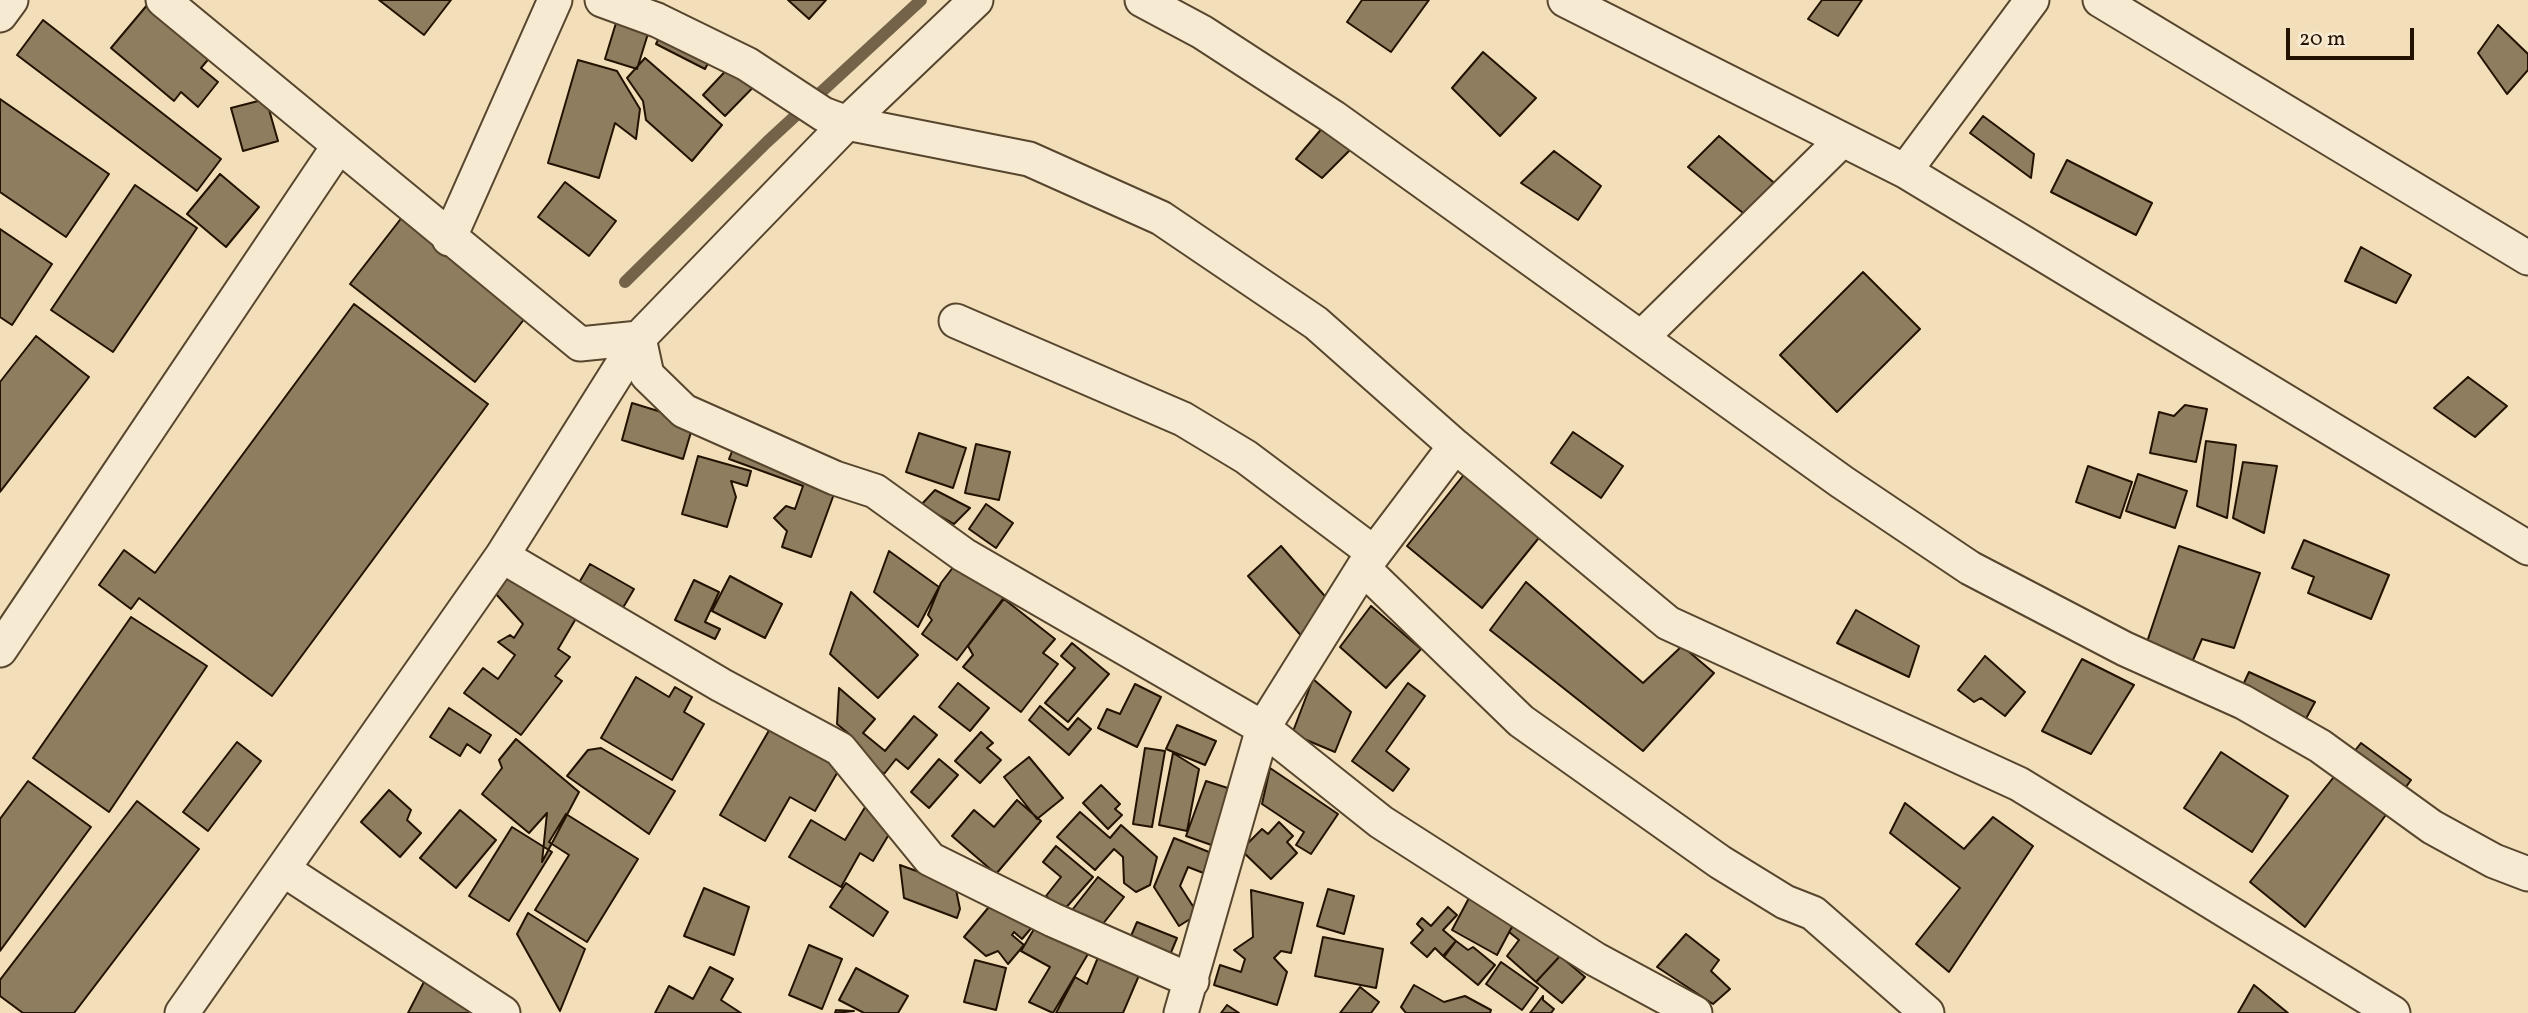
<!DOCTYPE html>
<style>
body{margin:0}
#map{position:relative;width:2528px;height:1013px;overflow:hidden;background:#f2dfb9;font-family:Vollkorn,serif}
canvas{display:block}
.scale{position:absolute;left:2286px;top:28px;width:128px;height:32px;box-sizing:border-box;border:4px solid #231200;border-top:0;padding-left:9px;font-size:21px;line-height:24px;white-space:nowrap;color:#231200;-webkit-text-stroke:5px #f7ead2;paint-order:stroke}
</style>
<div id="map">
<canvas width="2528" height="1013"></canvas>
<div class="scale">20 m</div>
</div>
<script>
const g = document.querySelector('canvas').getContext('2d');
g.lineJoin = 'round';
const shape = rows => new Path2D(rows.map(r => 'M' + r).join(''));
function strokePath(path, color, width, dash) { g.strokeStyle = color; g.lineWidth = width; g.lineCap = dash ? 'butt' : 'round'; g.setLineDash(dash || []); g.stroke(path); }
function fillPath(path, color) { g.fillStyle = color; g.fill(path, 'evenodd'); }
const stream = shape([
 [625,282,767,142,921,0]
]);
const building = shape([
 [379,0,451,0,424,35,379,0],
 [623,0,656,8,637,69,605,59,623,0],
 [788,0,826,0,809,19,788,0],
 [1362,0,1429,0,1391,52,1347,22,1362,0],
 [1822,0,1862,0,1838,36,1808,19,1822,0],
 [148,4,211,56,201,68,218,82,198,107,181,92,174,101,111,48,148,4],
 [671,13,721,38,705,69,656,44,671,13],
 [43,20,221,159,197,191,17,55,43,20],
 [2498,25,2528,54,2528,70,2507,94,2478,53,2498,25],
 [749,46,772,68,725,116,703,95,749,46],
 [1483,52,1536,98,1500,136,1452,88,1483,52],
 [645,58,722,125,692,161,646,120,643,101,627,78,645,58],
 [578,60,617,71,640,109,636,139,615,123,599,178,548,163,578,60],
 [0,99,109,174,66,237,0,192,0,99],
 [266,99,278,141,243,151,231,108,266,99],
 [1983,116,2034,154,2031,178,1970,133,1983,116],
 [1324,126,1355,145,1322,178,1296,159,1324,126],
 [1719,136,1779,187,1749,218,1688,167,1719,136],
 [1554,151,1601,186,1578,220,1521,183,1554,151],
 [2067,160,2152,203,2136,235,2051,192,2067,160],
 [220,174,259,207,226,247,187,214,220,174],
 [565,182,616,221,589,256,538,217,565,182],
 [135,185,197,228,113,352,51,310,135,185],
 [403,216,529,313,475,382,350,284,403,216],
 [0,229,52,264,12,325,0,317,0,229],
 [2361,247,2411,275,2396,303,2345,281,2361,247],
 [1863,272,1920,329,1837,412,1780,355,1863,272],
 [354,304,488,404,272,696,139,598,131,609,99,585,124,550,155,573,354,304],
 [36,336,89,377,0,492,0,382,36,336],
 [2468,377,2507,406,2475,437,2434,408,2468,377],
 [632,403,694,422,683,459,622,440,632,403],
 [2185,405,2207,409,2196,462,2150,453,2159,412,2174,416,2185,405],
 [1573,432,1623,466,1601,498,1551,463,1573,432],
 [919,433,966,448,953,488,906,472,919,433],
 [2206,441,2236,445,2227,518,2197,506,2206,441],
 [735,444,838,483,811,557,782,547,787,531,774,518,786,506,795,509,803,486,729,459,735,444],
 [976,444,1010,452,999,500,965,493,976,444],
 [698,456,751,471,747,486,731,481,736,497,727,527,682,514,698,456],
 [2243,462,2277,466,2264,533,2233,518,2243,462],
 [2088,466,2132,482,2120,518,2076,502,2088,466],
 [1466,472,1542,534,1482,608,1407,546,1466,472],
 [2138,474,2187,491,2175,528,2126,511,2138,474],
 [935,490,970,508,954,524,921,505,935,490],
 [986,504,1013,523,996,548,969,529,986,504],
 [2304,540,2389,575,2371,619,2308,593,2314,577,2292,568,2304,540],
 [1281,546,1337,610,1313,649,1248,576,1281,546],
 [2179,546,2260,573,2234,648,2202,639,2190,667,2144,651,2179,546],
 [889,551,939,587,918,627,874,592,889,551],
 [961,557,1008,592,957,660,922,634,932,620,928,615,941,583,961,557],
 [590,564,634,589,617,618,573,593,590,564],
 [510,570,581,610,558,649,570,657,555,676,562,681,521,735,464,693,483,668,498,679,515,655,498,642,510,635,514,638,523,624,496,594,510,570],
 [730,576,782,604,765,638,712,611,730,576],
 [694,580,719,592,705,622,720,629,715,639,675,620,694,580],
 [1526,582,1643,683,1682,646,1714,673,1643,751,1490,630,1526,582],
 [851,592,918,655,878,698,830,654,851,592],
 [1004,599,1055,639,1043,653,1058,664,1021,712,963,667,973,655,968,646,1004,599],
 [1371,606,1421,649,1386,688,1340,647,1371,606],
 [1856,610,1919,646,1909,677,1837,643,1856,610],
 [131,617,207,666,109,812,33,758,131,617],
 [1072,643,1109,674,1068,722,1045,703,1075,668,1061,656,1072,643],
 [1985,656,2025,692,2005,716,1981,698,1974,702,1958,690,1985,656],
 [2082,659,2134,685,2091,754,2042,731,2082,659],
 [2249,672,2315,702,2290,748,2230,713,2249,672],
 [636,677,669,697,675,687,692,697,684,712,704,724,672,780,601,738,636,677],
 [1313,679,1351,712,1335,752,1292,734,1313,679],
 [958,683,989,708,970,731,939,707,958,683],
 [1408,683,1425,696,1386,751,1409,769,1393,791,1352,761,1408,683],
 [1135,684,1161,697,1137,747,1098,728,1107,709,1120,714,1135,684],
 [839,688,875,719,863,733,885,751,914,716,937,735,908,769,896,759,884,774,843,740,849,734,837,724,839,688],
 [1040,706,1068,730,1078,718,1091,729,1069,755,1029,720,1040,706],
 [449,708,491,735,480,753,467,744,460,756,430,737,449,708],
 [1177,725,1216,741,1205,765,1166,749,1177,725],
 [771,727,840,768,815,811,790,797,765,841,720,815,771,727],
 [981,732,993,743,987,748,1001,760,980,783,955,761,981,732],
 [516,739,579,792,542,862,547,813,529,833,482,794,502,768,499,760,516,739],
 [237,742,261,761,208,831,183,812,237,742],
 [2361,743,2411,780,2305,927,2250,882,2361,743],
 [601,748,675,791,649,834,567,776,588,750,601,748],
 [1145,748,1165,751,1152,827,1133,824,1145,748],
 [2221,752,2288,796,2252,852,2184,808,2221,752],
 [1173,753,1199,769,1187,831,1159,825,1173,753],
 [1029,757,1063,798,1037,819,1004,777,1029,757],
 [939,759,958,775,929,808,911,792,939,759],
 [1270,768,1338,814,1311,854,1296,845,1304,832,1262,804,1270,768],
 [28,781,91,827,0,951,0,819,28,781],
 [1206,781,1237,791,1217,847,1186,836,1206,781],
 [1101,785,1120,804,1115,809,1122,815,1108,829,1083,803,1101,785],
 [389,790,411,810,407,820,421,833,400,857,361,822,389,790],
 [1017,800,1041,821,996,874,952,836,974,810,994,827,1017,800],
 [137,801,199,849,74,1013,23,1013,0,996,0,980,137,801],
 [1905,803,1964,849,1993,817,2033,846,1949,972,1916,944,1960,888,1890,833,1905,803],
 [867,804,897,821,873,861,860,853,841,887,789,857,811,820,845,840,867,804],
 [460,810,496,840,456,888,420,858,460,810],
 [1080,812,1110,838,1121,825,1157,857,1150,885,1136,892,1124,883,1123,857,1114,849,1095,870,1057,837,1080,812],
 [566,814,638,859,587,942,535,910,569,855,549,842,566,814],
 [1279,822,1293,836,1287,842,1297,853,1271,879,1241,850,1262,829,1268,834,1279,822],
 [512,827,552,852,509,921,469,896,512,827],
 [1174,838,1214,854,1206,874,1188,867,1180,886,1198,914,1179,926,1154,887,1174,838],
 [1056,846,1093,877,1063,911,1046,896,1061,877,1043,862,1056,846],
 [900,865,955,885,960,909,957,918,904,898,900,865],
 [1098,877,1124,897,1095,934,1069,914,1098,877],
 [846,883,888,912,873,936,830,907,846,883],
 [704,888,749,907,734,955,684,936,704,888],
 [1328,889,1354,896,1344,934,1317,926,1328,889],
 [1251,890,1303,903,1291,953,1281,951,1274,958,1287,972,1277,1005,1214,985,1220,965,1241,972,1245,959,1234,950,1253,937,1251,890],
 [998,896,1033,926,1022,939,1014,932,1012,935,1024,945,1008,964,998,951,986,956,964,937,998,896],
 [1469,898,1514,923,1497,955,1452,930,1469,898],
 [1448,907,1457,915,1443,930,1456,941,1443,956,1435,948,1427,957,1411,943,1423,930,1417,924,1422,918,1431,926,1448,907],
 [528,913,585,949,560,1011,517,934,528,913],
 [1519,917,1560,956,1536,982,1507,956,1519,940,1509,932,1519,917],
 [1137,922,1177,938,1165,967,1125,950,1137,922],
 [1037,924,1088,954,1053,1013,1029,1002,1050,967,1021,951,1037,924],
 [1686,934,1719,960,1711,971,1730,989,1713,1004,1657,967,1686,934],
 [1323,937,1383,949,1376,988,1315,976,1323,937],
 [1456,941,1468,950,1473,947,1495,965,1478,985,1444,957,1456,941],
 [809,945,842,959,822,1009,789,995,809,945],
 [1099,955,1140,973,1123,1013,1056,1013,1075,977,1087,984,1099,955],
 [1560,956,1585,977,1562,1003,1536,982,1560,956],
 [975,960,1006,968,996,1010,964,1002,975,960],
 [1501,962,1538,988,1522,1010,1486,984,1501,962],
 [710,967,733,979,721,1000,741,1013,655,1013,669,986,693,999,710,967],
 [856,968,908,996,898,1013,864,1013,839,1000,856,968],
 [427,976,500,1013,408,1013,427,976],
 [1414,985,1444,1002,1465,996,1491,1010,1490,1013,1406,1013,1401,1007,1414,985],
 [2254,985,2288,1013,2238,1013,2254,985],
 [1360,987,1379,1002,1371,1013,1340,1013,1360,987],
 [1543,996,1543,1000,1554,1009,1551,1013,1530,1013,1543,996],
 [1227,1005,1239,1013,1221,1013,1227,1005],
 [836,1010,854,1011,835,1013,836,1010]
]);
const street = shape([
 [163,0,580,344,639,338],
 [602,0,657,20,747,64,823,114,847,123,1029,159,1161,218,1316,323,1455,446,1668,623,2019,784,2393,1013],
 [1142,0,1202,32,1333,117,1842,482,1970,568,2125,649,2243,702,2320,746,2432,827,2494,861,2528,874],
 [1565,0,1905,171,2528,548],
 [2100,0,2528,258],
 [0,15,11,0],
 [1905,171,2032,0],
 [449,239,555,0],
 [956,321,1183,419,1246,457,1374,553],
 [1642,337,1842,140],
 [639,338,647,375,684,411,835,478,875,491,964,555,1263,728,1381,822,1595,959,1695,1013],
 [502,556,721,685,840,749,930,859,1053,920,1192,981],
 [1363,568,1521,721,1720,862,1785,902,1813,913,1927,1013],
 [0,650,338,147],
 [284,870,503,1013],
 [182,1013,502,556,639,338,847,123,976,0],
 [1181,1013,1263,728,1363,568,1455,446]
]);
strokePath(stream, '#756349', 12);
fillPath(building, '#8f7d60');
strokePath(building, '#231200', 2);
strokePath(street, '#57452e', 37);
strokePath(street, '#f7ead2', 33);
</script>
